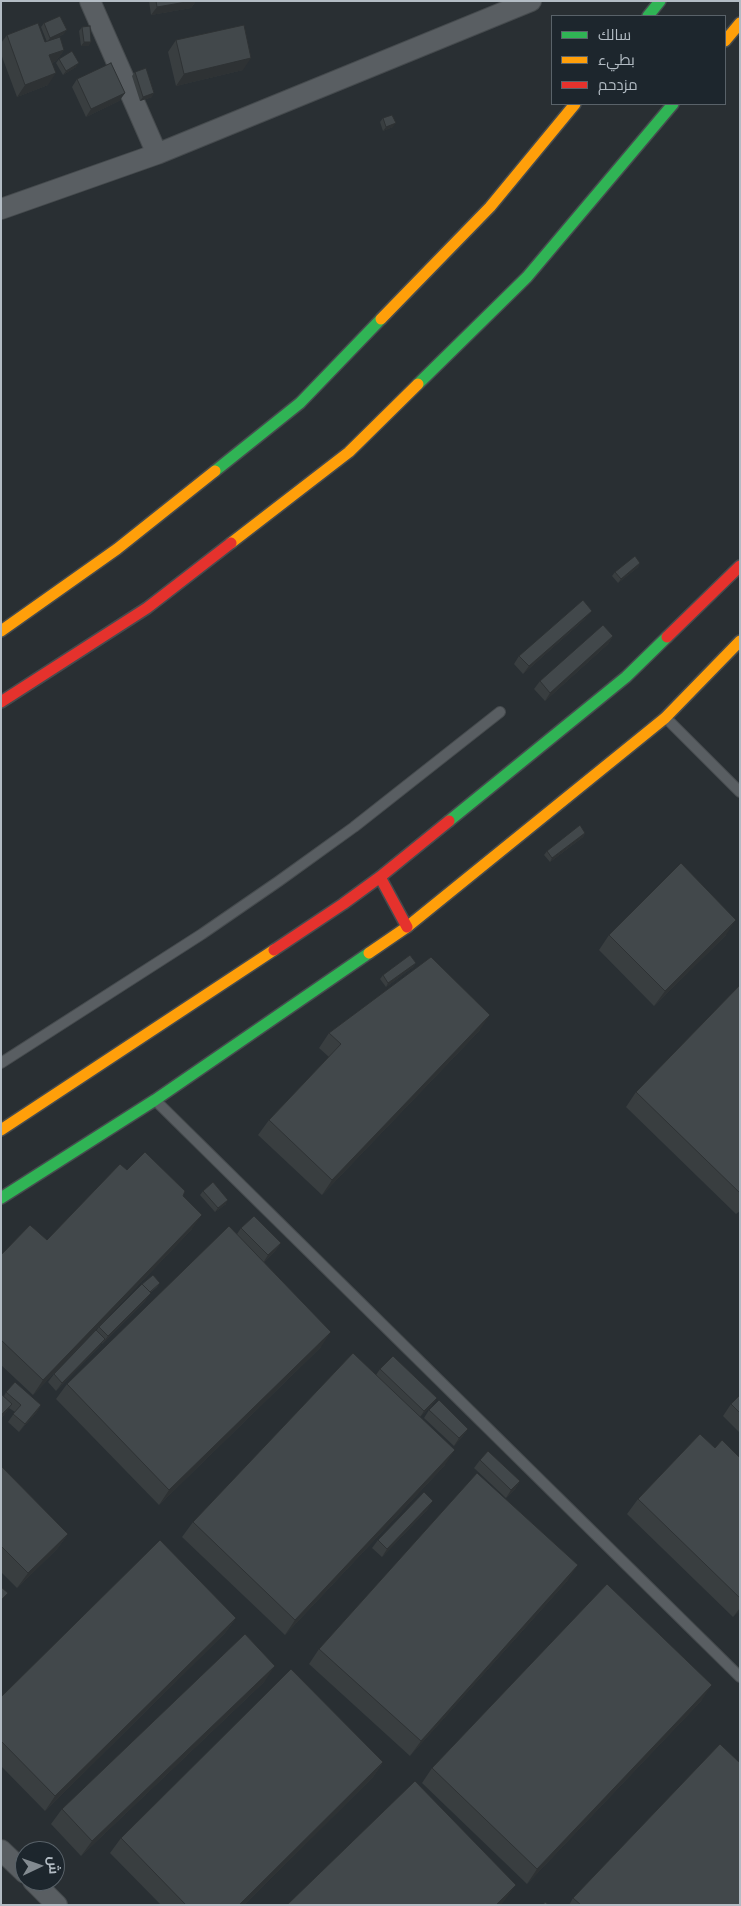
<!DOCTYPE html>
<meta charset="utf-8">
<style>
body{margin:0}
#map{position:relative;width:741px;height:1906px;overflow:hidden;background:#292f33;font-family:Jost,Cairo,sans-serif}
canvas{display:block}
.frame{position:absolute;inset:0;border:2px solid #b3bcc4;pointer-events:none}
.legend{position:absolute;left:551px;top:15px;width:175px;height:90px;box-sizing:border-box;background:#1d262d;border:1px solid #596269;margin:0;padding:6px 9px;list-style:none;font-size:15px;color:#b3bcc4}
.legend li{display:flex;align-items:center;gap:10px;height:25px}
.legend b{width:25px;border:1px solid #596269}
.north{position:absolute;left:15px;top:1841px;width:50px;height:50px;box-sizing:border-box;background:#1d262d;border:1px solid #596269;border-radius:50%;rotate:87deg;font-size:14px;font-weight:700;line-height:20px;text-align:center;color:#b3bcc4}
.north::after{content:'';display:block;margin:auto;width:18px;height:22px;background:#838b91;clip-path:polygon(50% 0,100% 100%,50% 72%,0 100%)}
</style>
<div id="map">
<canvas width="741" height="1906"></canvas>
<div class="frame"></div>
<ul class="legend">
<li><b style="height:6px;background:#30b455"></b>سالك</li>
<li><b style="height:6px;background:#ff9f0a"></b>بطيء</li>
<li><b style="height:6px;background:#e5322d"></b>مزدحم</li>
</ul>
<div class="north">ش</div>
</div>
<script>
const g = document.querySelector('canvas').getContext('2d');
g.lineJoin = 'round';
const shape = rows => new Path2D(rows.map(r => 'M' + r).join(''));
function strokePath(path, color, width, dash) { g.strokeStyle = color; g.lineWidth = width; g.lineCap = dash ? 'butt' : 'round'; g.setLineDash(dash || []); g.stroke(path); }
function fillPath(path, color) { g.fillStyle = color; g.fill(path, 'evenodd'); }
const lane = shape([
 [666,718,740,792],
 [1,1063,202,934,279,881,354,827,500,712],
 [155,1100,740,1677]
]);
const street = shape([
 [90,1,157,154],
 [1,209,157,154,531,1],
 [1,1850,25,1873],
 [33,1881,57,1905]
]);
const fast = shape([
 [648,16,660,1],
 [418,384,527,277,673,104],
 [215,471,300,403,381,319],
 [449,821,626,677,667,637],
 [1,1198,155,1100,369,953]
]);
const slow = shape([
 [725,41,740,23],
 [381,319,490,207,575,104],
 [231,543,349,452,418,384],
 [1,631,117,549,215,471],
 [369,953,407,927,665,718,740,641],
 [1,1130,274,950]
]);
const jam = shape([
 [667,637,740,566],
 [1,702,147,608,231,543],
 [380,877,407,927],
 [274,950,343,904,380,877,449,821]
]);
const wall = shape([
 [149,1,196,1,191,8,151,15],
 [44,23,64,34,52,40,64,50,56,61,52,63,48,85,17,97,1,54,1,43,7,35,45,42,47,42,41,27],
 [82,27,91,42,88,46,81,46,79,31],
 [176,40,243,70,176,86,168,52],
 [59,59,76,67,63,75,56,63],
 [135,72,152,97,140,101,132,76],
 [77,79,125,93,119,101,86,117,72,87],
 [383,118,393,127,383,131,380,122],
 [640,563,638,567,618,583,612,576,615,572],
 [586,618,523,674,514,664,519,656],
 [613,636,608,644,545,701,534,689,540,681],
 [585,833,583,837,550,862,544,855,547,851],
 [609,935,726,935,654,1006,599,950],
 [416,963,413,967,386,987,380,979,383,975],
 [740,985,740,1211,736,1214,626,1107,636,1092],
 [480,1030,322,1195,258,1135,269,1120,329,1057,319,1048,329,1033],
 [127,1170,183,1196,192,1229,33,1395,1,1365,1,1255,47,1240],
 [203,1191,226,1204,215,1212,200,1195],
 [241,1228,281,1243,275,1251,264,1262,321,1347,159,1505,56,1399,67,1384,237,1234],
 [160,1283,157,1287,150,1293,145,1301,102,1344,102,1343,99,1347,56,1391,48,1382,54,1374,96,1331,99,1327],
 [380,1369,437,1398,431,1406,420,1417,445,1465,285,1635,182,1537,193,1522,376,1375],
 [6,1392,41,1405,36,1413,19,1432,8,1422,15,1412,9,1408,1,1419,1,1394,4,1396],
 [740,1395,740,1433,723,1416,731,1404],
 [429,1410,468,1429,462,1437,454,1446,424,1418],
 [715,1448,740,1458,740,1611,733,1617,627,1514,638,1499],
 [480,1460,520,1481,515,1489,506,1498,474,1468],
 [1,1466,68,1534,57,1549,17,1588,1,1572],
 [428,1509,382,1557,372,1548,378,1540],
 [568,1580,410,1756,309,1664,319,1649],
 [236,1618,225,1633,45,1811,1,1766,1,1697],
 [265,1681,81,1856,51,1824,62,1809],
 [702,1700,527,1884,422,1783,432,1768],
 [383,1762,373,1777,244,1905,161,1905,110,1853,121,1838],
 [573,1898,740,1905,569,1905]
]);
const shadedWall = shape([
 [192,1,196,1,191,8,151,15,157,7],
 [67,30,64,34,47,42,50,38],
 [84,42,91,42,88,46,81,46],
 [64,50,56,61,41,67,49,55],
 [251,58,243,70,176,86,184,74],
 [79,63,76,67,63,75,66,71],
 [56,73,48,85,17,97,25,85],
 [125,93,119,101,86,117,91,109],
 [154,93,152,97,140,101,143,97],
 [396,123,393,127,383,131,386,127],
 [640,563,638,567,618,583,621,579],
 [592,611,586,618,523,674,529,666],
 [613,636,608,644,545,701,550,693],
 [585,833,583,837,550,862,552,858],
 [736,920,726,935,654,1006,665,991],
 [416,963,413,967,386,987,388,983],
 [490,1015,480,1030,322,1195,332,1180],
 [228,1200,226,1204,215,1212,218,1208],
 [202,1215,192,1229,33,1395,43,1380],
 [281,1243,275,1251,263,1263,268,1255],
 [151,1293,145,1301,102,1344,108,1336],
 [331,1332,321,1347,159,1505,169,1490],
 [105,1339,99,1347,56,1391,62,1383],
 [437,1398,431,1406,419,1419,424,1411],
 [12,1404,1,1419,1,1415],
 [41,1405,36,1413,19,1432,25,1424],
 [468,1429,462,1437,454,1446,459,1438],
 [455,1450,445,1465,285,1635,295,1620],
 [520,1481,515,1489,506,1498,511,1490],
 [433,1501,428,1509,382,1557,387,1549],
 [68,1534,57,1549,17,1588,28,1573],
 [578,1565,568,1580,410,1756,421,1741],
 [740,1608,740,1611,733,1617],
 [236,1618,225,1633,45,1811,55,1796],
 [275,1666,265,1681,81,1856,92,1841],
 [712,1685,702,1700,527,1884,537,1869],
 [383,1762,373,1777,244,1905,239,1905],
 [516,1885,505,1900,501,1905,496,1905]
]);
const building = shape([
 [156,1,192,1,157,7,156,1],
 [60,16,67,30,50,38,44,23,60,16],
 [38,23,45,42,60,37,64,50,49,55,56,73,25,85,7,35,38,23],
 [244,25,251,58,184,74,176,40,244,25],
 [90,26,91,42,84,42,82,27,90,26],
 [72,51,79,63,66,71,59,59,72,51],
 [111,63,125,93,91,109,77,79,111,63],
 [146,68,154,93,143,97,135,72,146,68],
 [392,115,396,123,386,127,383,118,392,115],
 [635,556,640,563,621,579,615,572,635,556],
 [583,600,592,611,529,666,519,656,583,600],
 [603,625,613,636,550,693,540,681,603,625],
 [580,825,585,833,552,858,547,851,580,825],
 [681,863,736,920,665,991,609,935,681,863],
 [410,955,416,963,388,983,383,975,410,955],
 [431,957,490,1015,332,1180,269,1120,341,1044,329,1033,431,957],
 [740,985,740,1193,636,1092,740,985],
 [145,1152,185,1191,183,1196,202,1215,43,1380,1,1340,1,1255,30,1225,47,1240,120,1164,127,1170,145,1152],
 [213,1182,228,1200,218,1208,203,1191,213,1182],
 [254,1216,281,1243,268,1255,241,1228,254,1216],
 [229,1226,331,1332,169,1490,67,1384,229,1226],
 [153,1275,160,1283,150,1292,142,1284,141,1285,153,1275],
 [142,1284,151,1293,108,1336,99,1327,142,1284],
 [96,1330,105,1339,62,1383,54,1374,96,1330],
 [353,1353,455,1450,295,1620,193,1522,353,1353],
 [393,1356,437,1398,424,1411,380,1369,393,1356],
 [15,1382,41,1405,25,1424,13,1414,21,1405,6,1392,15,1382],
 [1,1394,12,1404,1,1415,1,1394],
 [740,1395,740,1413,731,1404,740,1395],
 [439,1400,468,1429,459,1438,429,1410,439,1400],
 [700,1434,715,1448,722,1440,740,1458,740,1598,638,1499,700,1434],
 [488,1451,520,1481,511,1490,480,1460,488,1451],
 [1,1466,68,1534,28,1573,1,1546,1,1466],
 [477,1473,578,1565,421,1741,319,1649,477,1473],
 [424,1492,433,1501,387,1549,378,1540,424,1492],
 [160,1540,236,1618,55,1796,1,1741,1,1697,160,1540],
 [607,1584,712,1685,537,1869,432,1768,607,1584],
 [1,1587,8,1593,1,1600,1,1587],
 [245,1634,275,1666,92,1841,62,1809,245,1634],
 [291,1669,383,1762,239,1905,186,1905,121,1838,291,1669],
 [720,1744,740,1763,740,1905,581,1905,573,1898,720,1744],
 [415,1781,516,1885,496,1905,287,1905,415,1781],
 [545,1902,549,1905,543,1905,545,1902]
]);
strokePath(lane, '#464b4e', 12);
strokePath(street, '#464b4e', 22);
strokePath(fast, '#464b4e', 14);
strokePath(slow, '#464b4e', 14);
strokePath(jam, '#464b4e', 14);
strokePath(lane, '#595e62', 10);
strokePath(street, '#595e62', 20);
strokePath(fast, '#30b455', 11);
strokePath(slow, '#ff9f0a', 11);
strokePath(jam, '#e5322d', 11);
fillPath(wall, '#393e40');
fillPath(shadedWall, '#2e3234');
fillPath(building, '#42484b');
strokePath(building, '#2e3234', 1);
</script>
